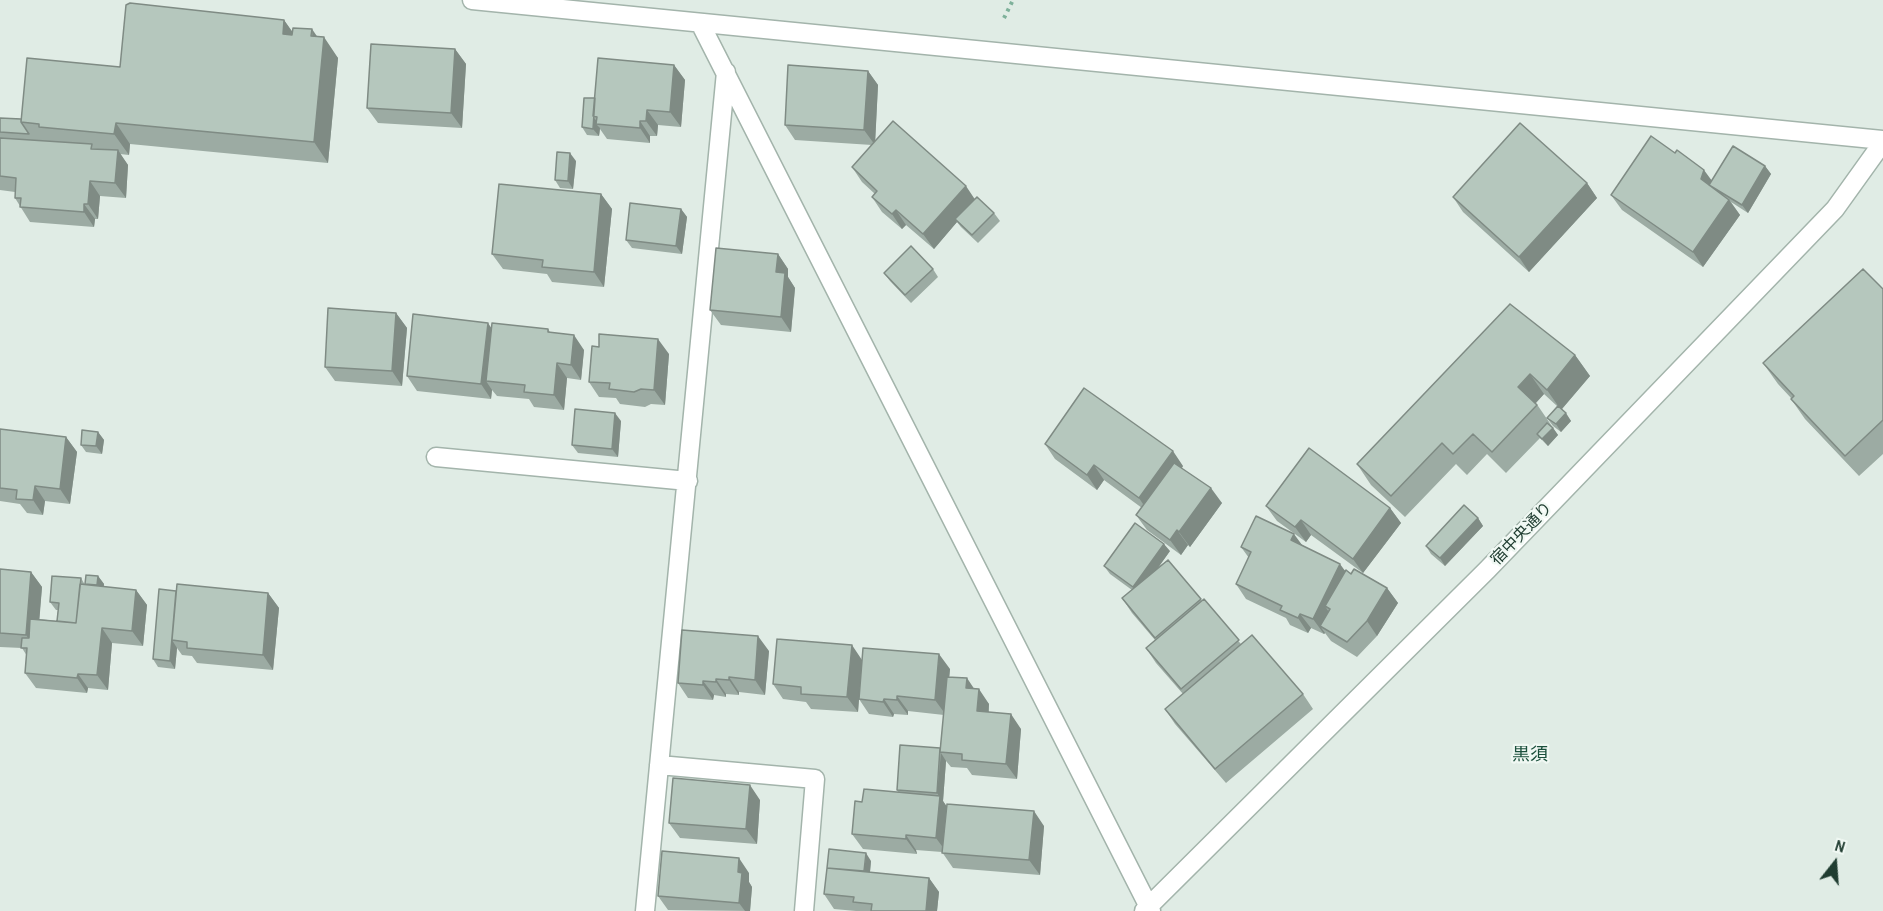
<!DOCTYPE html>
<meta charset="utf-8">
<style>
body{margin:0}
#map{position:relative;width:1883px;height:911px;overflow:hidden;background:#e0ece5;font-family:"Archivo Narrow",sans-serif}
canvas{display:block}
.north{position:absolute;left:1805px;top:833px;width:60px;height:60px;-webkit-text-stroke:4px #f0f8f3;paint-order:stroke;rotate:17deg;font-size:16px;font-weight:700;line-height:24px;text-align:center;color:#203d31}
.north::after{content:'';display:block;margin:auto;width:21px;height:27px;background:#203d31;clip-path:polygon(50% 0,100% 100%,50% 72%,0 100%)}
</style>
<div id="map">
<canvas width="1883" height="911"></canvas>
<div class="north">N</div>
</div>
<script>
const g = document.querySelector('canvas').getContext('2d');
g.lineJoin = 'round';
const shape = rows => new Path2D(rows.map(r => 'M' + r).join(''));
function strokePath(path, color, width, dash) { g.strokeStyle = color; g.lineWidth = width; g.lineCap = dash ? 'butt' : 'round'; g.setLineDash(dash || []); g.stroke(path); }
function fillPath(path, color) { g.fillStyle = color; g.fill(path, 'evenodd'); }
function write(font, color, halo, rows, align = 'center') {
  g.font = font + ' "Archivo Narrow","Noto Sans JP",sans-serif'; g.lineWidth = 4.5; g.setLineDash([]); g.textBaseline = 'middle'; g.strokeStyle = halo; g.fillStyle = color; for (const [text, x, y, turn = 0] of rows) {
    g.save(); g.translate(x, y); g.rotate((+turn || 0) * Math.PI / 180); g.textAlign = isNaN(turn) ? turn : align; if (halo) g.strokeText(text, 0, 0); g.fillText(text, 0, 0); g.restore();
  }
}
const path = shape([
 [1004,18,1013,0]
]);
const minor = shape([
 [472,0,1883,140],
 [700,23,1151,911],
 [436,457,688,481],
 [659,765,815,779,804,911],
 [645,911,726,72],
 [1144,911,1487,570,1835,209,1883,142]
]);
const wall = shape([
 [284,20,292,32,317,36,338,58,328,163,130,144,129,155,120,154,128,165,126,198,100,196,98,219,95,219,94,227,30,222,15,198,15,192,0,190,0,118,21,119,120,67],
 [455,49,466,64,462,128,378,123,367,108],
 [674,65,685,80,681,127,658,125,657,136,650,136,650,143,607,139,600,129,599,136,587,135,582,127,595,98],
 [868,71,878,85,875,142,975,199,994,213,1000,221,978,243,961,227,957,222,934,249,906,225,902,229,882,212,872,197,875,194,862,182,852,167,872,145,795,140,785,125],
 [1675,153,1711,180,1765,166,1771,174,1748,213,1731,202,1740,215,1703,267,1622,210,1611,195],
 [576,161,573,189,560,188,555,180],
 [1587,183,1597,198,1529,272,1463,212,1453,197],
 [601,194,612,209,604,287,552,282,547,274,503,269,492,254],
 [681,209,687,217,682,254,632,248,626,240],
 [778,254,788,269,788,277,795,288,791,332,721,325,710,310],
 [933,269,938,277,911,303,890,281,884,273],
 [1883,289,1883,454,1859,476,1805,419,1791,399,1791,398,1778,384,1763,363],
 [1510,304,1575,355,1590,376,1562,409,1571,421,1561,432,1553,426,1547,418,1557,406,1544,394,1536,403,1558,435,1548,446,1540,438,1506,473,1487,454,1467,475,1456,464,1405,517,1371,485,1357,464],
 [396,313,407,328,402,386,335,381,325,367],
 [491,328,548,329,550,332,584,350,581,380,567,378,564,410,534,407,529,399,497,396,492,390,491,399,417,391,407,376],
 [599,347,669,354,665,405,651,404,645,407,620,404,616,398,599,397,589,382],
 [621,421,618,457,578,453,572,445],
 [0,429,66,437,77,452,70,504,45,501,43,515,27,513,20,504,0,501],
 [98,432,104,440,102,454,86,452,81,445],
 [1045,444,1183,466,1182,468,1222,503,1190,547,1188,545,1181,555,1147,530,1136,515,1142,508,1104,480,1097,490,1055,459],
 [1266,506,1390,508,1401,523,1363,573,1311,535,1306,542,1277,521],
 [1478,518,1483,526,1445,566,1431,554,1426,546],
 [1302,545,1346,571,1387,588,1398,603,1377,636,1357,657,1331,641,1325,633,1324,634,1311,628,1308,633,1290,625,1286,618,1246,599,1236,584,1249,558,1241,547],
 [1170,551,1158,567,1168,560,1202,601,1241,644,1303,694,1313,709,1226,783,1175,724,1165,709,1183,694,1156,663,1146,648,1155,640,1132,613,1122,598,1132,590,1110,574,1104,566],
 [0,569,31,572,42,587,39,619,57,621,58,610,56,610,50,602,81,578,85,585,98,576,104,584,104,587,136,590,147,605,143,646,112,643,108,690,88,688,87,693,36,688,25,673,27,656,22,648,0,647],
 [176,591,268,593,279,608,273,670,197,663,192,656,182,655,177,648,175,669,158,667,153,659],
 [769,651,765,695,739,692,739,695,726,694,726,697,714,695,713,700,688,698,678,683],
 [862,660,950,669,949,677,974,689,989,704,989,712,1021,729,1017,779,972,775,967,768,951,767,946,761,943,801,946,806,1044,826,1040,875,953,868,942,852,916,850,917,854,863,849,852,834,862,802,898,792,897,790,940,748,944,715,908,711,908,715,894,714,893,717,869,714,859,699,858,712,811,709,806,702,783,699,773,684],
 [760,800,757,844,680,838,669,823],
 [871,861,870,872,929,878,939,892,937,911,856,911,834,909,824,894],
 [749,873,749,882,752,887,750,911,668,910,658,896]
]);
const shadedWall = shape([
 [284,20,299,41,283,34],
 [312,29,323,45,324,37,338,58,328,163,314,142],
 [455,49,466,64,462,128,451,113],
 [674,65,685,80,681,127,670,112],
 [868,71,878,85,875,145,864,130],
 [647,110,658,125,657,136,646,121],
 [594,118,599,124,596,124,600,128,599,136,593,129],
 [640,121,650,136,650,143,640,128],
 [116,123,130,144,129,155,114,134],
 [118,150,128,165,126,198,115,183],
 [570,153,576,161,573,189,568,181],
 [1765,166,1771,174,1748,213,1742,205],
 [1704,170,1715,185,1709,185,1701,179],
 [90,181,100,196,98,219,88,204],
 [1587,183,1597,198,1529,272,1519,257],
 [966,186,976,201,955,219,957,222,934,249,923,234],
 [601,194,612,209,604,287,594,272],
 [1729,200,1740,215,1703,267,1693,252],
 [84,204,95,219,94,227,84,212],
 [681,209,687,217,682,254,676,246],
 [896,210,906,225,902,229,892,214],
 [778,254,788,269,788,277,795,288,791,332,781,317,776,272],
 [396,313,407,328,402,386,392,371],
 [488,323,498,338,486,381,492,390,491,399,481,384],
 [574,335,584,350,581,380,571,365],
 [658,339,669,354,665,405,654,390],
 [1575,355,1590,376,1561,410,1547,390],
 [557,363,567,378,564,410,554,395],
 [1530,374,1544,394,1532,407,1518,387],
 [615,413,621,421,618,457,612,449],
 [1566,413,1571,421,1561,432,1556,424],
 [1553,428,1558,435,1548,446,1542,439],
 [98,432,104,440,102,454,96,446],
 [66,437,77,452,70,504,60,489],
 [1173,451,1183,466,1149,513,1139,498],
 [1094,465,1104,480,1097,490,1087,475],
 [35,486,45,501,43,515,33,500],
 [1211,488,1222,503,1190,547,1179,532],
 [1390,508,1401,523,1363,573,1353,559],
 [1478,518,1483,526,1445,566,1440,558],
 [1301,520,1311,535,1306,542,1295,527],
 [1177,530,1188,545,1181,555,1170,540],
 [1294,534,1305,549,1291,540],
 [1164,544,1170,551,1139,595,1133,587],
 [1340,564,1351,579,1330,609,1325,606,1332,617,1320,626,1325,633,1324,634,1313,619],
 [31,572,42,587,37,650,26,635],
 [98,576,104,584,103,593,97,585],
 [1387,588,1398,603,1377,636,1367,621],
 [136,590,147,605,143,646,132,631],
 [268,593,279,608,273,670,263,655],
 [1300,614,1311,628,1308,633,1298,618],
 [102,628,112,643,108,690,97,675],
 [758,636,769,651,765,695,755,680],
 [172,640,177,648,175,669,170,661],
 [852,645,862,660,858,712,847,697],
 [939,654,950,669,946,715,935,700],
 [78,674,88,688,87,693,77,678],
 [729,677,739,692,739,695,729,680],
 [967,678,977,693,966,688],
 [716,679,726,694,726,697,716,682],
 [703,681,714,695,713,700,703,685],
 [979,689,989,704,987,726,977,711],
 [897,696,908,711,908,715,897,700],
 [884,699,894,714,893,717,883,702],
 [1011,714,1021,729,1017,779,1006,764],
 [941,753,946,761,943,801,950,811,947,853,936,838,939,796,937,793],
 [750,785,760,800,757,844,746,829],
 [1034,811,1044,826,1040,875,1029,860],
 [906,835,916,850,917,854,906,839],
 [866,853,871,861,869,882,864,874],
 [739,858,749,873,749,882,752,887,750,911,745,911,739,903,738,872],
 [929,878,939,892,937,911,926,911]
]);
const building = shape([
 [130,3,284,20,283,34,292,35,293,28,312,29,311,36,324,37,314,142,116,123,114,134,39,127,39,124,21,122,27,58,120,67,126,5,130,3],
 [371,44,455,49,451,113,367,108,371,44],
 [598,58,674,65,670,112,647,110,646,121,640,121,640,128,596,124,597,117,593,116,598,58],
 [788,65,868,71,864,130,785,125,788,65],
 [584,98,595,98,593,129,582,127,584,98],
 [0,118,21,119,21,122,29,134,0,132,0,118],
 [893,121,966,186,923,234,896,210,892,214,872,197,877,191,852,167,893,121],
 [1520,123,1587,183,1519,257,1453,197,1520,123],
 [1651,136,1675,153,1677,150,1704,170,1701,179,1729,200,1693,252,1611,195,1651,136],
 [0,138,92,144,91,149,118,150,115,183,90,181,88,204,84,204,84,212,20,207,21,198,15,198,16,178,0,176,0,138],
 [1733,146,1765,166,1742,205,1709,185,1733,146],
 [557,152,570,153,568,181,555,180,557,152],
 [499,184,601,194,594,272,542,267,543,260,492,254,499,184],
 [977,197,994,213,972,235,955,219,977,197],
 [630,203,681,209,676,246,626,240,630,203],
 [911,246,933,269,905,295,884,273,911,246],
 [716,248,778,254,776,272,785,273,781,317,710,310,716,248],
 [1863,269,1883,289,1883,420,1845,456,1791,399,1794,396,1763,363,1863,269],
 [1510,304,1575,355,1547,390,1530,374,1518,387,1537,405,1492,452,1473,434,1453,454,1442,443,1391,496,1357,464,1510,304],
 [328,308,396,313,392,371,325,367,328,308],
 [413,314,488,323,481,384,407,376,413,314],
 [492,323,548,329,548,332,574,335,571,365,557,363,554,395,524,392,525,385,486,381,492,323],
 [599,334,658,339,654,390,641,389,634,392,609,389,610,383,589,382,592,346,599,347,599,334],
 [1084,388,1173,451,1139,498,1094,465,1087,475,1045,444,1084,388],
 [1558,406,1566,413,1556,424,1547,418,1558,406],
 [575,409,615,413,612,449,572,445,575,409],
 [1547,423,1553,428,1542,439,1537,434,1547,423],
 [0,429,66,437,60,489,35,486,33,500,16,499,17,490,0,488,0,429],
 [82,430,98,432,96,446,81,445,82,430],
 [1309,448,1390,508,1353,559,1301,520,1295,527,1266,506,1309,448],
 [1174,463,1211,488,1179,532,1177,530,1170,540,1136,515,1174,463],
 [1464,505,1478,518,1440,558,1426,546,1464,505],
 [1256,516,1294,534,1291,540,1340,564,1313,619,1300,614,1298,618,1280,610,1282,606,1236,584,1251,552,1241,547,1256,516],
 [1135,523,1164,544,1133,587,1104,566,1135,523],
 [1168,560,1201,599,1155,638,1122,598,1168,560],
 [0,569,31,572,26,635,0,633,0,569],
 [1354,569,1387,588,1367,621,1347,642,1320,626,1330,609,1325,606,1346,570,1351,574,1354,569],
 [86,575,98,576,97,585,85,584,86,575],
 [52,576,81,578,76,623,57,621,59,603,50,602,52,576],
 [80,584,136,590,132,631,102,628,97,675,78,674,77,678,25,673,27,648,21,648,22,638,29,638,30,619,76,623,80,584],
 [177,584,268,593,263,655,187,648,187,642,172,640,177,584],
 [159,589,176,591,170,661,153,659,159,589],
 [1204,599,1239,640,1181,689,1146,648,1204,599],
 [682,630,758,636,755,680,729,677,729,680,716,679,716,682,703,681,703,685,678,683,682,630],
 [1252,635,1303,694,1215,769,1165,709,1252,635],
 [777,639,852,645,847,697,801,694,801,687,773,684,777,639],
 [863,648,939,654,935,700,897,696,897,700,884,699,883,702,859,699,863,648],
 [947,677,967,678,966,688,979,689,977,711,1011,714,1006,764,962,760,962,754,940,752,947,677],
 [900,745,940,748,937,793,897,790,900,745],
 [673,778,750,785,746,829,669,823,673,778],
 [864,789,940,796,936,838,906,835,906,839,852,834,855,801,862,802,864,789],
 [947,804,1034,811,1029,860,942,853,947,804],
 [829,849,866,853,864,871,827,868,829,849],
 [662,851,739,858,738,872,742,873,739,903,658,896,662,851],
 [827,868,929,878,926,911,871,911,872,904,853,902,854,897,824,894,827,868]
]);
const streetNames = [
 ["宿中央通り",1522,534,-46]
];
const neighbourhoodNames = [
 ["黒須",1530,755]
];
strokePath(minor, '#a3b4ab', 21);
strokePath(path, '#7eb19a', 4, [3, 4.5]);
strokePath(minor, '#fff', 18);
fillPath(wall, '#9caba3');
fillPath(shadedWall, '#7f8b84');
fillPath(building, '#b5c7bd');
strokePath(building, '#7f8b84', 1.5);
write('16px', '#203d31', '#f0f8f3', streetNames);
write('18px', '#1b503c', '#f0f8f3', neighbourhoodNames);
</script>
